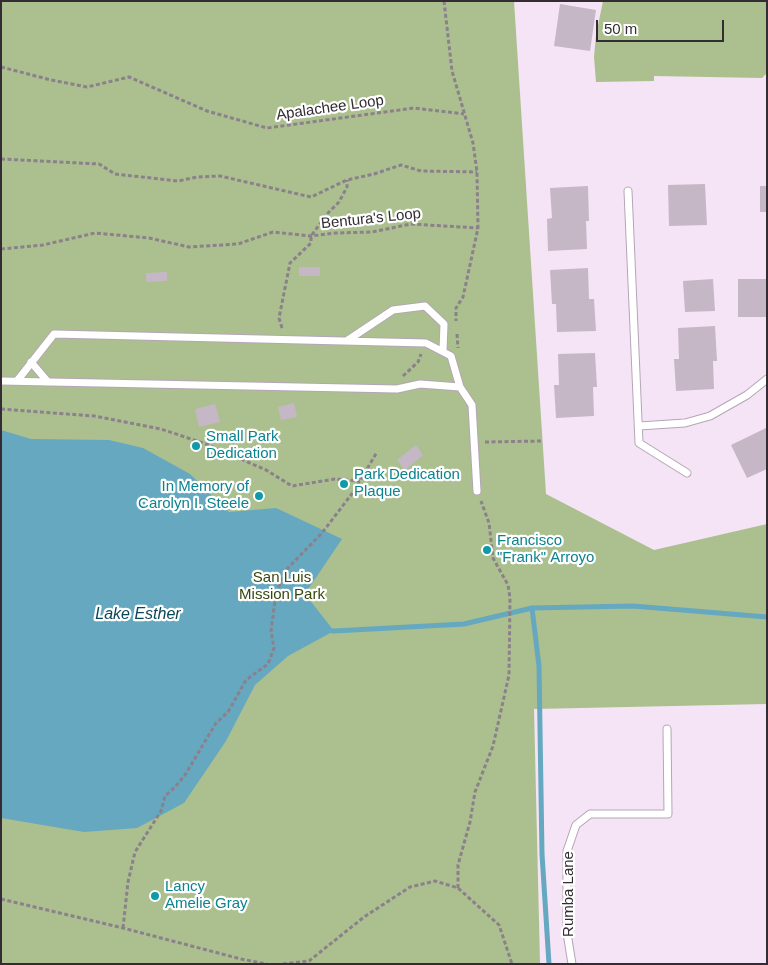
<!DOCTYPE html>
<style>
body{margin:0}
#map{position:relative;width:768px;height:965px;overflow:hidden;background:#f4e4f5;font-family:Helvetica,sans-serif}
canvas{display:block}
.frame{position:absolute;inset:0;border:2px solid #332d33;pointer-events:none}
.scale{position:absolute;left:596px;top:20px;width:128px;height:22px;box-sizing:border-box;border:2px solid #332d33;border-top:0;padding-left:6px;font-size:15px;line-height:18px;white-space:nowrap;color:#332d33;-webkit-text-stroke:4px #fff;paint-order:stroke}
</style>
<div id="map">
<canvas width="768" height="965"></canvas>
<div class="frame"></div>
<div class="scale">50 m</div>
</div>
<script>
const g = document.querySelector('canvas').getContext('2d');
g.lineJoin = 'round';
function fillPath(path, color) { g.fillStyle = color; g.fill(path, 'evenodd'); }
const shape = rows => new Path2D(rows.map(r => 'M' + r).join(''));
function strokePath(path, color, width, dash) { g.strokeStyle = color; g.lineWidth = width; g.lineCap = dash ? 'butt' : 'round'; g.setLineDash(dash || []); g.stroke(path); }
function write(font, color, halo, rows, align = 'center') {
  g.font = font + ' Helvetica,sans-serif'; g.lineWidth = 4.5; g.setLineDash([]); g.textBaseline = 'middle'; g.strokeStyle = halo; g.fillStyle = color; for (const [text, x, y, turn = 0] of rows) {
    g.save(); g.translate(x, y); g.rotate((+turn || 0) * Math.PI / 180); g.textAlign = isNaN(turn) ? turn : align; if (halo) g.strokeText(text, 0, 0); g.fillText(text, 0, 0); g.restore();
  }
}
const green = shape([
 [1,1,514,1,546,494,654,550,767,524,767,704,534,709,540,964,1,964],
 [603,1,767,1,767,73,762,78,654,76,654,81,596,82,594,57,596,35]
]);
const water = shape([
 [1,430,31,439,109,440,143,448,190,474,229,512,276,508,342,539,305,594,334,631,288,656,255,685,226,741,184,803,137,828,84,832,1,818]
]);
const stream = shape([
 [532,608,539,666,542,854,549,964],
 [327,630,334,631,464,624,532,608,633,606,767,617]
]);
const building = shape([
 [560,4,596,10,590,51,554,46],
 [705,184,707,225,669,226,668,185],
 [588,186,589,221,586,221,587,249,548,251,547,219,552,218,550,188],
 [760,186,767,186,767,212,760,212],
 [299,267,320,267,320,276,299,276],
 [588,268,589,299,594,299,596,331,557,332,556,304,552,304,550,270],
 [167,272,167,281,146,282,146,273],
 [713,279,715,311,685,312,683,281],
 [738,279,767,279,767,317,738,317],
 [715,326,717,361,713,361,714,389,676,391,674,359,679,359,678,328],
 [595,353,597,387,593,387,594,416,556,418,554,385,559,385,558,354],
 [294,403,297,417,281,420,278,407],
 [215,404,220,422,199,427,195,409],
 [766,428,767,469,747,478,731,445],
 [416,445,423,455,405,470,397,460]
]);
const path = shape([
 [444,1,452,71,473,143,477,172,478,228,463,297,456,308,456,321],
 [1,67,51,80,87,87,129,77,207,111,267,128,414,108,464,114],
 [1,159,99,164,115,174,178,181,197,177,220,176,311,197,347,180,374,174,401,165,421,171,477,172],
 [1,249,43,245,95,233,149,238,189,247,238,244,273,232,311,236,336,233,372,232,411,224,478,228],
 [282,328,279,318,290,263,311,243,311,236,327,214,339,202,347,187,347,180],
 [457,334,458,348],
 [403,376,418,362,421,354],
 [1,409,94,416,161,429,206,444,266,470,292,486,335,479,360,481],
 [485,442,543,441],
 [458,888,458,865,470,822,475,792,493,746,509,675,510,598,508,585,493,558,489,523,481,501],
 [1,899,123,928,241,959,267,964],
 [123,928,128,882,135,852,161,811,165,796,175,787,185,775,216,723,228,712,246,680,268,664,274,648,271,631,276,593,285,571,322,533,354,491,377,452],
 [283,964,309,961,364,917,410,887,435,881,458,888,499,925,512,964]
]);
const service = shape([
 [628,191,639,443,687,473],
 [348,340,393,310,425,306,444,324,443,351],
 [31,362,48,382],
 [1,381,397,389,420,384,460,387],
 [17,381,54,334,426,343,451,356,460,387,472,405,477,491],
 [639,426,685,423,710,416,747,395,767,379],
 [572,964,567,933,567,851,576,825,590,814,668,814,667,729]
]);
const markers = [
 [196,446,5,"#0f9aa8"],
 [344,484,5,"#0f9aa8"],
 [259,496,5,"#0f9aa8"],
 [487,550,5,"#0f9aa8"],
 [155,896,5,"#0f9aa8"]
];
const streetNames = [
 ["Apalachee Loop",330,108,-8],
 ["Bentura's Loop",371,219,-6],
 ["Rumba Lane",569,894,-90]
];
const cultureNames = [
 ["Small Park",206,437],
 ["Dedication",206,454],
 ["Park Dedication",354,475],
 ["Plaque",354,492],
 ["In Memory of",249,487,"right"],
 ["Carolyn I. Steele",249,504,"right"],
 ["Francisco",497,541],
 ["\"Frank\" Arroyo",497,558],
 ["Lancy",165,887],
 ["Amelie Gray",165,904]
];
const parkNames = [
 ["San Luis",282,578],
 ["Mission Park",282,595]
];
const waterNames = [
 ["Lake Esther",138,615]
];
fillPath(green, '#abc08e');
fillPath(water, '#65a8bf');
strokePath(stream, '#65a8bf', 5);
fillPath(building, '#c6b7c7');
strokePath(service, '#b5a6b6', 9);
strokePath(path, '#8b808b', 3, [4, 2.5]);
strokePath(service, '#fff', 7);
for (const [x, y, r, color] of markers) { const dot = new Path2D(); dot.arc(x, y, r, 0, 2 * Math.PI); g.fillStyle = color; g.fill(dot); strokePath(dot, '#fff', 2); }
write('15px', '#332d33', '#fff', streetNames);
write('15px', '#0d838f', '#fff', cultureNames, 'left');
write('15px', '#35480e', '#fff', parkNames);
write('italic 16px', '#0b4858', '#fff', waterNames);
</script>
